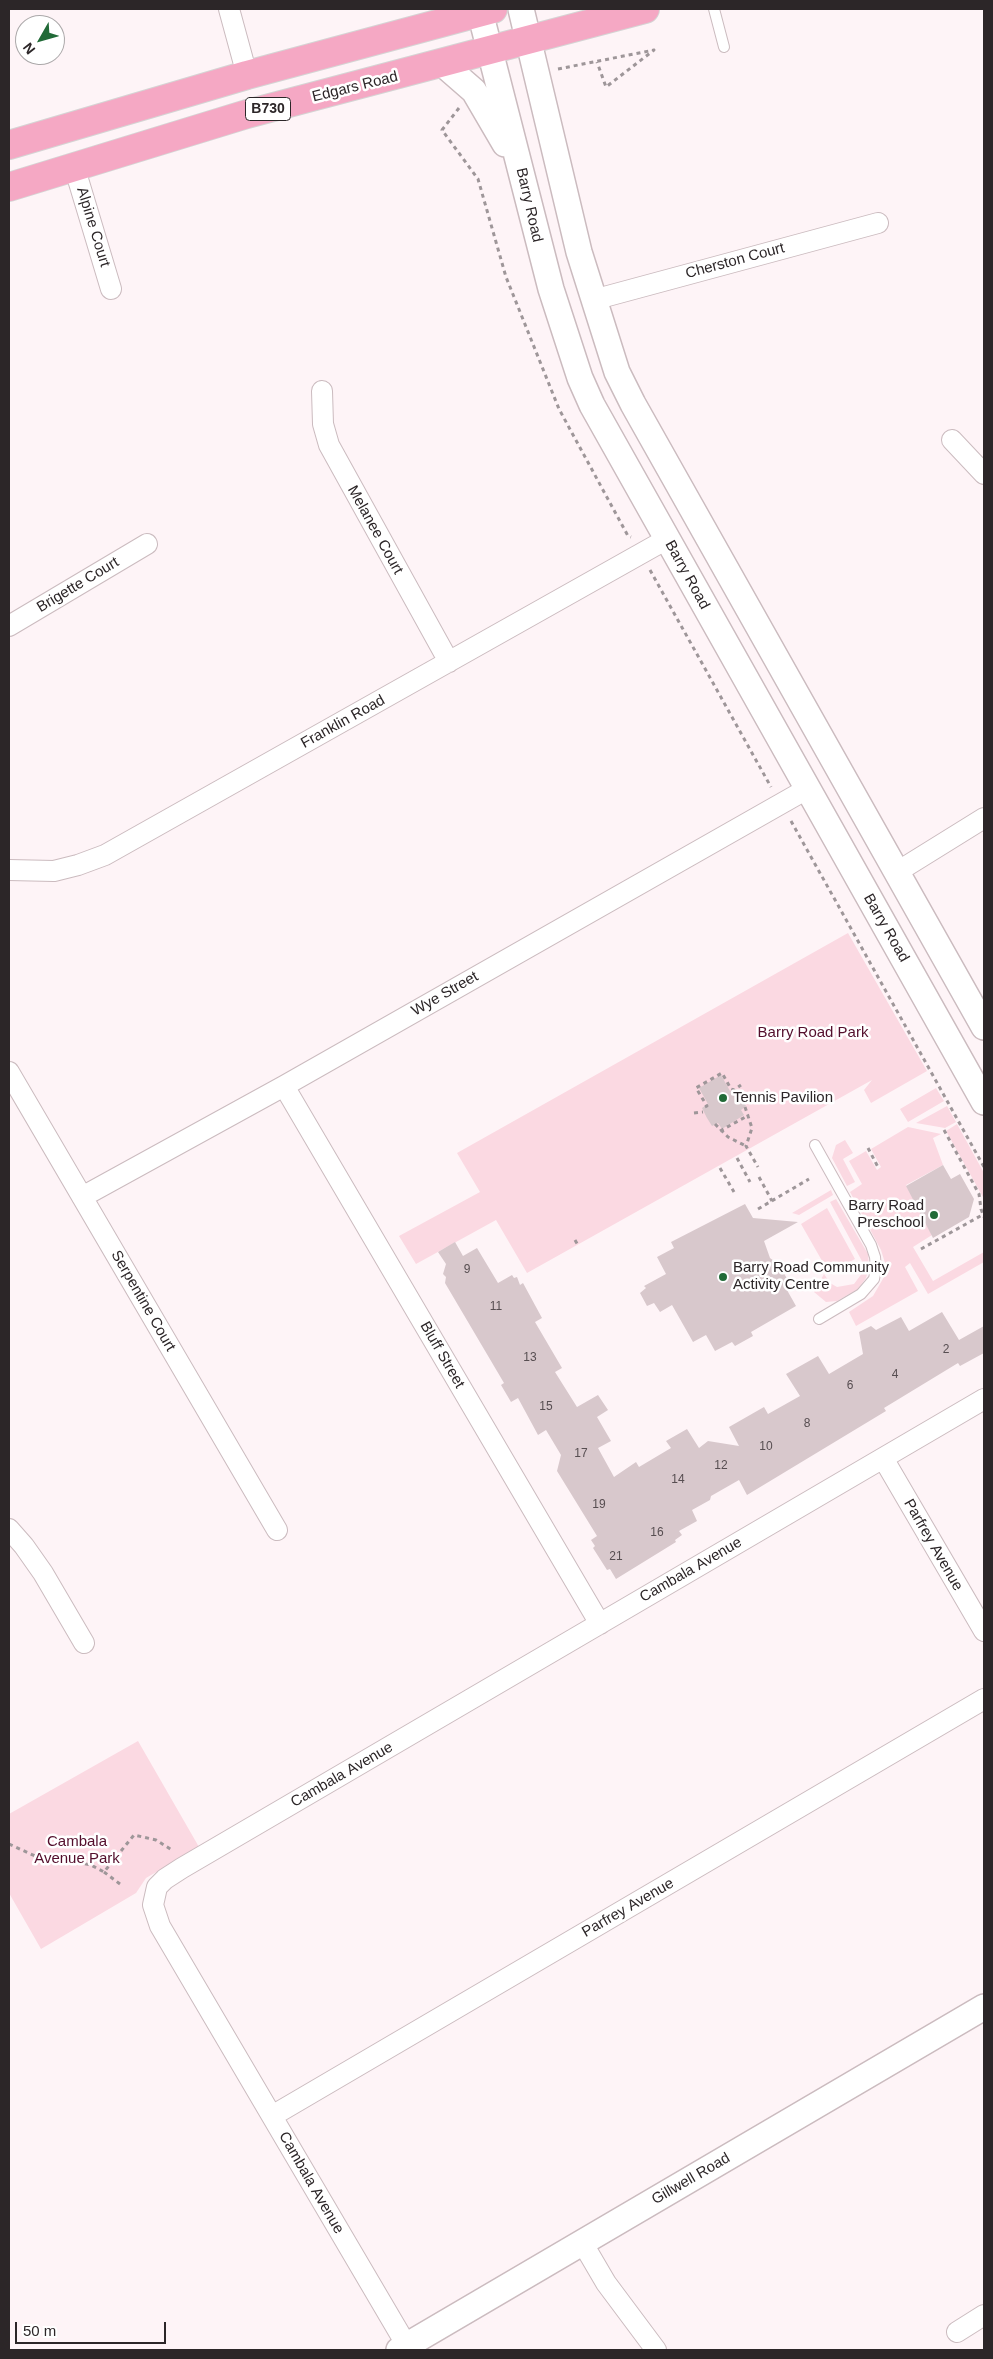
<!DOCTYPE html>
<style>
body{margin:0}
#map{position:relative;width:993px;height:2359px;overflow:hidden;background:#fef4f7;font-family:Helvetica,sans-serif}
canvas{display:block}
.frame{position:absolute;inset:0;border:10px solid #2c2628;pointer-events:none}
.north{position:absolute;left:15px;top:15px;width:50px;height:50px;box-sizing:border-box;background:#fff;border:1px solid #aba8a9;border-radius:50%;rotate:232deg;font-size:14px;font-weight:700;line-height:20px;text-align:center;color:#2c2628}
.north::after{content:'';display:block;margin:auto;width:18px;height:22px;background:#216a37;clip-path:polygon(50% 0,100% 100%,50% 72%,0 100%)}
.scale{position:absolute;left:15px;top:2322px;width:151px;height:22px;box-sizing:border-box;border:2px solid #2c2628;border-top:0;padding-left:6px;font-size:15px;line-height:18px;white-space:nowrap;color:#2c2628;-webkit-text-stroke:4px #fff;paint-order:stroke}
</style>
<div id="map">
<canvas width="993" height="2359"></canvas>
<div class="frame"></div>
<div class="north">N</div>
<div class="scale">50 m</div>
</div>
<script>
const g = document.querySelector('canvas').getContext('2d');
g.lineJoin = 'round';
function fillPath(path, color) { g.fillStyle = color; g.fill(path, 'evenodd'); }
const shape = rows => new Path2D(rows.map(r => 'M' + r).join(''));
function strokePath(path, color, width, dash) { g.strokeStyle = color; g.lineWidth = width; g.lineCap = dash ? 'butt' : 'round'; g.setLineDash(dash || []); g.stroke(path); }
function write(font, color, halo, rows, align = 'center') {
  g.font = font + ' Helvetica,sans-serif'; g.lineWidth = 5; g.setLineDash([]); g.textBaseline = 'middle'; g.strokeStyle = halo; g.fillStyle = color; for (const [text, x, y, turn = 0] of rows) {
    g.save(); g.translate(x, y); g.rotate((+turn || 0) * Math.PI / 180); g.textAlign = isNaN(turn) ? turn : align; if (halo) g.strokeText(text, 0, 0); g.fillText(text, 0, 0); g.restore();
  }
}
const green = shape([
 [848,933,927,1071,871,1103,864,1090,872,1080,527,1273,496,1220,416,1264,399,1236,480,1192,457,1153],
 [936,1088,944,1101,908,1122,900,1109],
 [947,1106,956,1122,945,1128,916,1123],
 [957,1124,984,1173,984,1199,946,1131],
 [908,1127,941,1134,933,1138,943,1165,906,1185,932,1235,913,1247,933,1281,984,1252,984,1262,928,1294,910,1263,905,1267,918,1291,856,1326,849,1312,873,1296,884,1277,885,1263,881,1250,850,1192,862,1184,849,1161,866,1151,877,1170,881,1167,871,1149],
 [845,1140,853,1153,843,1159,855,1182,847,1186,832,1158,836,1145],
 [831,1190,833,1195,799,1215,792,1213],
 [836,1199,868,1254,869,1268,866,1278,858,1289,837,1301,826,1302,814,1292,824,1274,830,1283,837,1287,854,1284,863,1272,863,1263,830,1202],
 [827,1208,855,1259,829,1273,801,1224],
 [138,1741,199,1847,146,1878,136,1893,41,1949,9,1893,9,1814]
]);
const building = shape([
 [721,1075,730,1091,736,1089,746,1106,741,1110,744,1115,722,1129,718,1123,712,1126,707,1118,702,1108,708,1104,699,1088],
 [943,1165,951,1179,960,1174,974,1199,969,1217,933,1238,906,1186],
 [745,1204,753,1218,798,1222,764,1241,770,1258,778,1264,788,1280,783,1283,796,1306,751,1332,753,1336,735,1346,732,1342,715,1351,706,1335,693,1342,672,1305,660,1312,654,1303,647,1306,640,1293,646,1288,644,1286,666,1274,657,1257,674,1248,671,1242],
 [455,1242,463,1256,477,1248,498,1283,512,1275,514,1278,517,1277,520,1285,523,1283,542,1318,535,1322,562,1368,555,1372,577,1407,598,1395,608,1410,597,1417,611,1441,598,1448,614,1477,636,1462,639,1467,671,1448,666,1441,687,1429,699,1448,708,1441,739,1446,729,1427,764,1407,768,1414,800,1396,786,1374,818,1356,829,1374,863,1354,859,1332,871,1326,876,1330,901,1317,909,1331,942,1312,959,1340,984,1326,984,1353,960,1366,958,1363,884,1408,886,1411,747,1495,739,1480,711,1496,710,1500,692,1510,697,1521,679,1531,682,1535,675,1540,676,1542,616,1579,610,1569,607,1570,593,1548,595,1546,591,1540,597,1536,557,1471,561,1455,546,1430,538,1435,518,1398,511,1402,501,1385,504,1383,445,1283,446,1277,443,1274,446,1264,438,1252]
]);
const path = shape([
 [558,69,654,50,606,87,597,62],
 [459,108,442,130,478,179,506,277,559,409,628,536,631,537],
 [650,570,771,787],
 [791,821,984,1167],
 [705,1107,707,1106,696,1088,722,1073,731,1089,734,1090,741,1085],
 [745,1107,752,1128,746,1146,758,1167],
 [694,1113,703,1112],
 [715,1124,728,1137,746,1146],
 [944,1130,979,1194,981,1209,984,1217],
 [720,1131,749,1115],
 [868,1148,879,1169],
 [737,1158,750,1182],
 [720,1168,734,1192],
 [759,1177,772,1201],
 [758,1209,809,1179],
 [575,1240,579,1247],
 [921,1249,984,1214],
 [9,1844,48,1862,75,1862,91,1865,104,1872,134,1835,156,1840,172,1850],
 [104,1872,120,1884]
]);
const service = shape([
 [714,9,724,47],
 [815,1145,871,1245,875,1257,876,1268,874,1279,861,1294,819,1319]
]);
const minor = shape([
 [229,9,247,75],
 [74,166,111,289],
 [593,300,878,223],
 [322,391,323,424,329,445,449,662],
 [952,440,984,474],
 [9,626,147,544],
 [9,870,54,871,78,865,105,855,667,539],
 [897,872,984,818],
 [9,1072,277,1530],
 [284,1086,600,1624],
 [82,1197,284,1086,807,789],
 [883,1458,984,1631],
 [9,1529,24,1546,43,1573,84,1643],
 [272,2116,984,1699],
 [582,2242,606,2283,656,2350],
 [957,2332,984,2315],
 [407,2346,160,1926,153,1905,157,1887,165,1879,182,1868,984,1399]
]);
const tertiary = shape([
 [521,9,579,252,617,372,633,404,984,1027],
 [480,12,551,289,580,378,592,405,984,1102],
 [443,64,474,91,505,144],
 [399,2350,984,2007]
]);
const primary = shape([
 [9,145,247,75,493,9],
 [9,187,247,114,645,9]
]);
const markers = [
 [723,1098,5,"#216a37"],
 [934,1215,5,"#216a37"],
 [723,1277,5,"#216a37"]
];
const numberNames = [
 ["9",467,1270],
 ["11",496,1307],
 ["2",946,1350],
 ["13",530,1358],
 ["4",895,1375],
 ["6",850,1386],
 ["15",546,1407],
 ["8",807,1424],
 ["10",766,1447],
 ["17",581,1454],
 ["12",721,1466],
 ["14",678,1480],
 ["19",599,1505],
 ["16",657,1533],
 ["21",616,1557]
];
const shields = [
 [268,109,45]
];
const shieldNames = [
 ["B730",268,109]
];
const streetNames = [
 ["Edgars Road",355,87,-14],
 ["Barry Road",529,205,77],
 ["Alpine Court",93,227,73],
 ["Cherston Court",735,261,-15],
 ["Melanee Court",375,530,61],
 ["Barry Road",687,575,61],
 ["Brigette Court",78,585,-31],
 ["Franklin Road",343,722,-29],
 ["Barry Road",886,928,60],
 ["Wye Street",445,994,-30],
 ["Serpentine Court",143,1301,60],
 ["Bluff Street",442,1355,60],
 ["Parfrey Avenue",933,1545,60],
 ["Cambala Avenue",691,1570,-30],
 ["Cambala Avenue",342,1775,-30],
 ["Parfrey Avenue",628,1908,-30],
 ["Gillwell Road",691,2179,-30],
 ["Cambala Avenue",311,2183,60]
];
const parkNames = [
 ["Barry Road Park",813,1033],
 ["Cambala",77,1842],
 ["Avenue Park",77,1859]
];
const poiNames = [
 ["Tennis Pavilion",733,1098],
 ["Barry Road",924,1206,"right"],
 ["Preschool",924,1223,"right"],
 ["Barry Road Community",733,1268],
 ["Activity Centre",733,1285]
];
fillPath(green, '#fbd9e2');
fillPath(building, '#d8c8cc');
strokePath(service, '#cbbbbf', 12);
strokePath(minor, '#cbbbbf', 22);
strokePath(tertiary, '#cbbbbf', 28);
strokePath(primary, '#d5d4d4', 30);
strokePath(path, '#9e9699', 3, [4, 4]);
strokePath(service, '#fff', 10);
strokePath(minor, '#fff', 20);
strokePath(tertiary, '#fff', 25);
strokePath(primary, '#f5a8c4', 28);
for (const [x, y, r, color] of markers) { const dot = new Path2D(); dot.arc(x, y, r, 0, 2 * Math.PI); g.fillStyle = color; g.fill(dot); strokePath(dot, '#fff', 2); }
write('12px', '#574e51', null, numberNames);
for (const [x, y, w] of shields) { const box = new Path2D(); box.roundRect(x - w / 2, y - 11.5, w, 23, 4); g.fillStyle = '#fff'; g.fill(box); strokePath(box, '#2c2628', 1); }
write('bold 14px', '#2c2628', null, shieldNames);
write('15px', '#2c2628', '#fff', streetNames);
write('15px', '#530e2c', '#fff', parkNames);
write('15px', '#2c2628', '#fff', poiNames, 'left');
</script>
